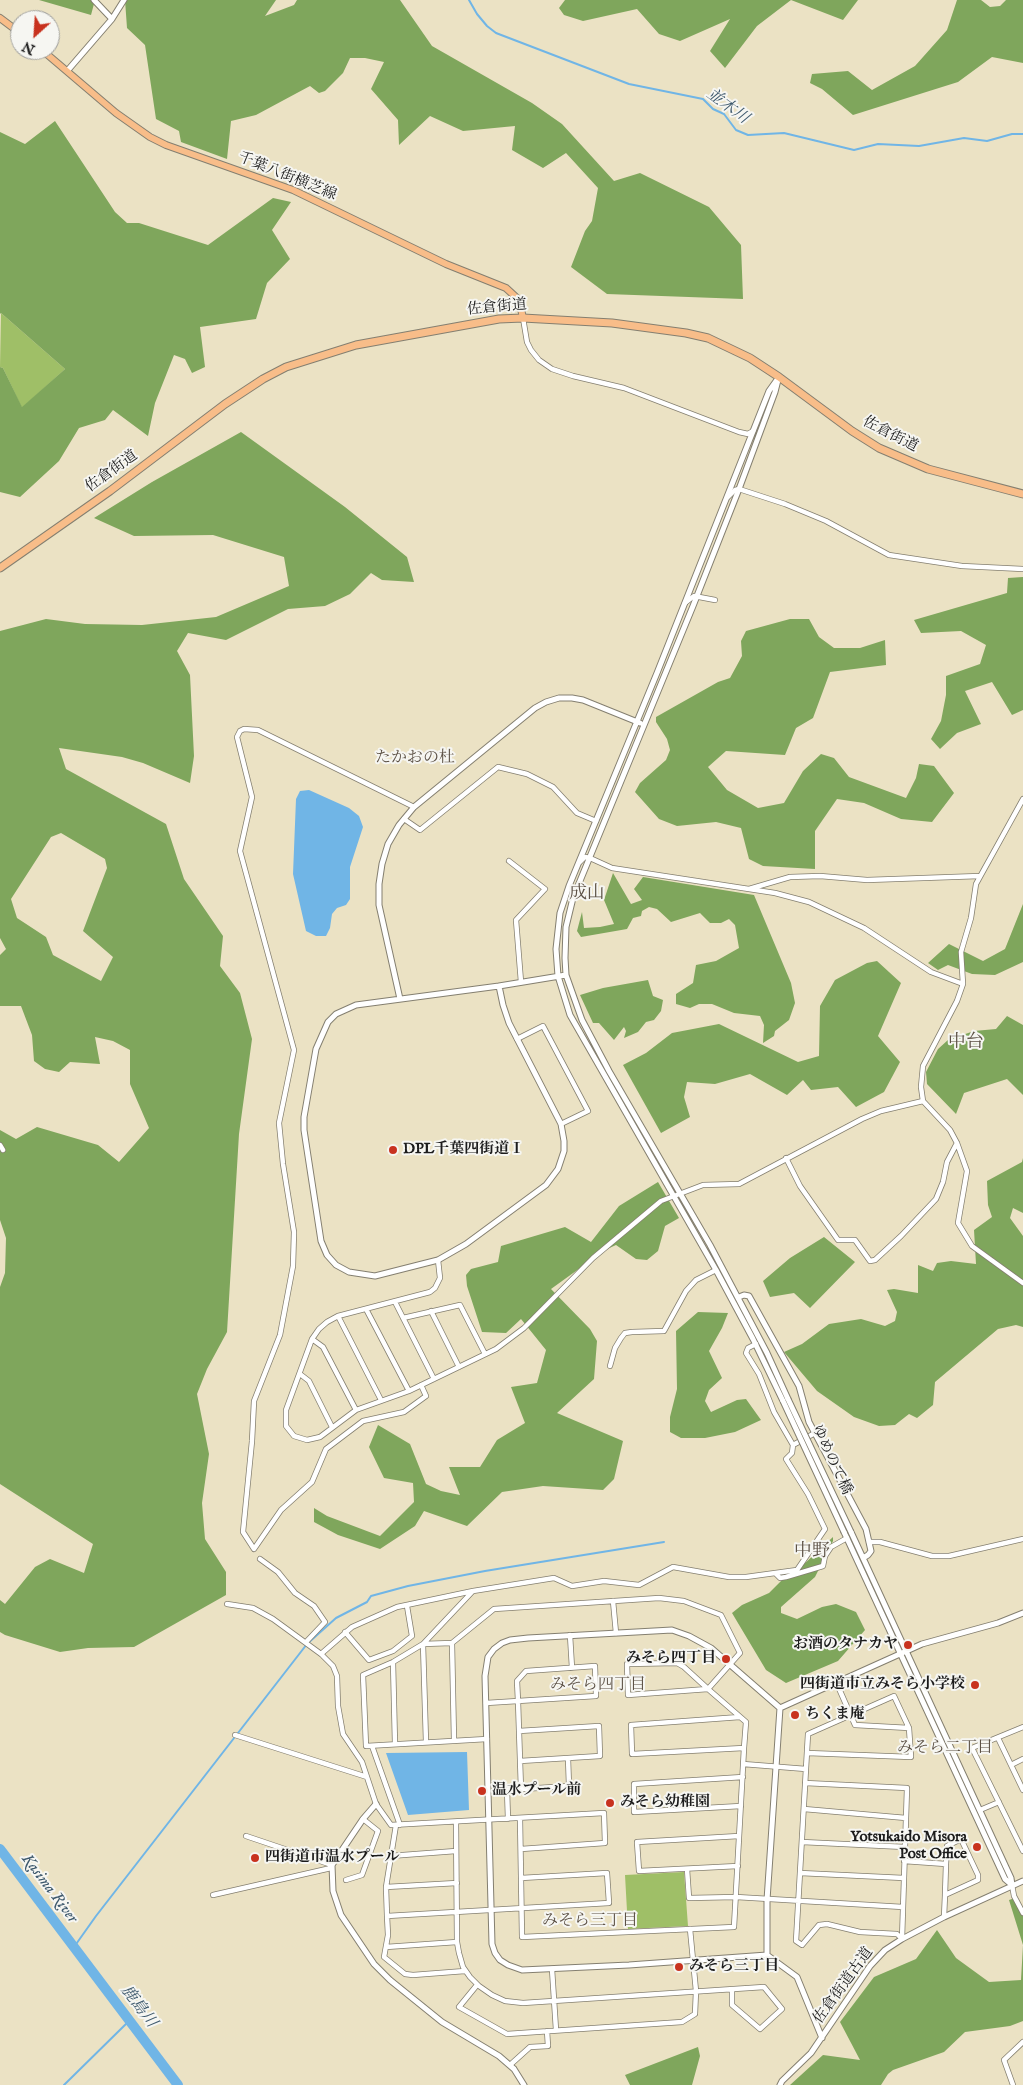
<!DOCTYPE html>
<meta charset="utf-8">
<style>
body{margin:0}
#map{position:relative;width:1023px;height:2085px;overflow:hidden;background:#ebe2c4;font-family:"IM FELL English",serif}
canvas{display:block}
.north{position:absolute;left:10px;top:10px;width:50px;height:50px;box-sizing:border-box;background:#f6f6f2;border:1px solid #9f9f9c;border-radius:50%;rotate:206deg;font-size:14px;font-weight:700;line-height:20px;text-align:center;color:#1c1c1c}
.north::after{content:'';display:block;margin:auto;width:18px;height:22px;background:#c8321e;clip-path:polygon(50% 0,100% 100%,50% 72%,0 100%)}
</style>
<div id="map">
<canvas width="1023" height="2085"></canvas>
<div class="north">N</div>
</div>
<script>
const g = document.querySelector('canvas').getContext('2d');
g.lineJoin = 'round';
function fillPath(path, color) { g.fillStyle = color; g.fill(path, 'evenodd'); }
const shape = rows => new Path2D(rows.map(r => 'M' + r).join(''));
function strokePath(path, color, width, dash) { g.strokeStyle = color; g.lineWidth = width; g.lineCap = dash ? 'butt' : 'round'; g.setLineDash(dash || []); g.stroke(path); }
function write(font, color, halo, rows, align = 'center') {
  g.font = font + ' "IM FELL English","Noto Serif JP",serif'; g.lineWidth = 4; g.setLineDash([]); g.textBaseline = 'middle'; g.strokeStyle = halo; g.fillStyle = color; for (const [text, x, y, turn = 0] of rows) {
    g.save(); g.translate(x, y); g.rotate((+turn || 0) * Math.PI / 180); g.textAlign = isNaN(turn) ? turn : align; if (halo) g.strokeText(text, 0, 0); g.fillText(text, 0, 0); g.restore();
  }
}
const green = shape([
 [1,313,65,369,22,408,3,368,0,367],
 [684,1872,688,1926,628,1929,625,1875]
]);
const forest = shape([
 [39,0,95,0,91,15],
 [125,0,276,0,265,16,294,5,297,0,400,0,432,46,532,103,562,124,614,181,640,173,709,207,741,245,743,299,607,294,571,267,585,231,592,221,598,188,566,153,543,168,512,150,515,126,463,131,430,116,399,145,398,120,371,89,384,62,365,58,350,58,343,73,325,91,319,93,310,86,256,115,231,121,227,159,181,142,179,131,156,119,145,45,127,28],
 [565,0,858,0,843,20,791,0,757,26,725,68,710,51,730,19,680,41,659,34,637,9,583,21,564,15,559,8],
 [957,0,981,0,990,7,1000,6,1006,0,1023,0,1023,63,992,57,958,82,853,115,822,89,810,83,812,74,848,71,872,90,915,66,947,30],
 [55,121,115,212,127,223,139,223,208,245,273,198,291,202,272,230,290,259,267,283,256,319,200,327,205,367,192,373,185,359,174,355,155,403,148,436,113,410,105,420,79,428,59,461,20,497,0,492,0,367,3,368,22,407,65,369,1,313,0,314,0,132,25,144],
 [241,432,345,507,407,557,414,582,382,580,371,573,350,594,325,606,288,609,226,640,188,633,177,651,190,675,194,756,190,783,143,763,122,757,59,748,66,769,166,824,184,879,223,936,220,966,240,993,252,1039,239,1134,227,1332,207,1369,197,1394,209,1454,202,1503,205,1539,226,1572,226,1595,134,1647,88,1648,60,1652,5,1635,0,1632,0,1600,5,1604,35,1567,50,1559,84,1573,93,1544,0,1484,0,1287,5,1273,6,1238,0,1220,0,1130,16,1139,37,1127,98,1145,119,1162,149,1128,130,1084,130,1050,113,1041,95,1037,100,1064,70,1062,59,1072,45,1069,34,1061,32,1035,21,1006,0,1006,0,955,6,949,0,938,0,631,46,619,85,624,142,625,216,617,289,586,284,557,213,535,134,536,94,518,152,482],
 [61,833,105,859,107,868,83,931,113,957,101,981,53,955,46,937,17,918,11,899,51,837],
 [1023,577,1023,710,1012,715,992,682,965,691,981,724,957,733,940,749,931,739,941,721,946,695,946,676,980,664,986,645,961,631,921,633,914,620,1007,593,1008,578],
 [790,619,809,619,819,637,834,648,860,648,885,640,886,665,830,672,813,718,796,728,785,755,726,751,708,767,727,790,758,808,784,803,803,771,821,754,834,758,849,777,906,798,916,778,919,764,934,766,954,793,932,822,901,819,864,803,837,799,815,831,815,869,763,866,749,859,741,828,716,822,677,826,659,819,635,792,640,783,666,760,670,750,667,739,656,722,656,717,718,682,730,678,742,656,741,641,746,631],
 [613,873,631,904,642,900,634,889,643,877,754,895,791,983,795,1003,789,1020,775,1031,774,1036,763,1043,764,1025,760,1016,734,1013,712,1004,699,1004,690,1008,676,1004,676,994,693,983,696,965,716,961,739,948,735,925,729,919,721,923,710,923,700,913,671,922,657,909,649,907,642,911,641,916,633,918,627,929,581,937,577,931,582,912,584,928,600,927,614,924,604,900],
 [1023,904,1023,962,995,975,972,974,948,965,938,970,928,963,949,944,983,961,1005,949],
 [877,961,901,983,878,1036,900,1062,884,1092,856,1107,838,1087,811,1090,803,1080,787,1095,750,1074,715,1084,687,1082,684,1097,690,1117,661,1133,623,1065,646,1053,672,1033,719,1024,798,1062,819,1056,820,1006,835,980,867,963],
 [648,980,653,996,663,1000,661,1011,654,1020,646,1022,638,1032,624,1038,626,1031,624,1027,614,1040,599,1023,593,1023,580,995,603,988],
 [1007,1016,1023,1025,1023,1095,1007,1079,964,1093,956,1114,927,1084,926,1072,938,1049,948,1040,974,1031,996,1029],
 [1023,1158,1023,1213,1013,1208,1010,1218,1023,1236,1023,1327,1016,1325,998,1329,935,1382,933,1405,917,1418,909,1414,895,1425,879,1426,854,1417,817,1391,784,1352,802,1344,829,1324,861,1319,885,1326,895,1321,897,1312,887,1290,894,1289,918,1293,918,1265,933,1271,937,1263,951,1261,976,1264,974,1230,992,1217,988,1205,987,1181,1022,1162],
 [658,1182,679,1218,665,1226,658,1251,647,1260,636,1259,616,1245,605,1250,551,1289,590,1329,597,1341,594,1379,557,1413,623,1441,614,1479,603,1490,543,1486,502,1492,467,1526,424,1511,415,1526,380,1549,338,1535,314,1522,314,1508,327,1516,380,1536,414,1502,413,1483,384,1478,369,1447,378,1425,410,1444,426,1484,441,1491,460,1495,449,1467,480,1467,497,1440,525,1423,511,1387,537,1383,546,1350,521,1319,506,1333,482,1332,467,1286,466,1275,471,1269,498,1262,501,1246,565,1227,591,1242,619,1206],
 [824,1237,855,1262,810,1308,794,1293,770,1297,763,1281,790,1258],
 [698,1312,728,1313,722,1328,709,1351,722,1378,709,1390,705,1401,711,1412,737,1400,746,1399,761,1420,735,1432,705,1438,681,1438,670,1432,670,1417,677,1389,676,1331],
 [833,1537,833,1541,815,1577,781,1607,781,1613,797,1619,822,1607,836,1604,856,1612,865,1630,838,1661,786,1683,766,1670,732,1613,742,1605,769,1593,782,1580,798,1573,802,1566],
 [1015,1898,1023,1915,1023,2021,1010,2026,965,2032,944,2052,893,2070,888,2074,881,2085,790,2085,823,2055,860,2060,840,2022,874,1977,916,1959,937,1930,956,1958,989,1982,1021,1980,1023,1945,1009,1900],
 [698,2047,700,2056,692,2085,630,2085,625,2075]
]);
const water = shape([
 [309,790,349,808,359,816,363,827,350,867,350,899,346,905,337,908,332,914,330,928,326,936,316,936,306,931,293,874,296,799,300,791],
 [467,1752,469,1810,408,1815,386,1753]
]);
const stream = shape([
 [469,0,477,14,487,26,496,33,629,84,703,99,713,109,724,114,736,130,748,135,784,133,854,150,878,144,919,146,964,138,987,141,1012,134,1023,134],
 [74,1947,96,1916,307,1644,336,1618,367,1602,371,1596,408,1586,485,1571,664,1542],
 [64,2085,129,2021]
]);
const river = shape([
 [0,1849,178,2085]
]);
const minor = shape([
 [523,318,527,342,531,350,539,360,552,369,573,376,624,388,739,432,748,434,753,431],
 [728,497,735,490,739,489,785,504,826,521,889,555,962,566,1023,569],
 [685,603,694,596,715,600],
 [1023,799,976,884,971,918,961,952,963,984,957,1001,923,1066,921,1087,923,1101,950,1130,957,1143,967,1171,958,1223,972,1246,1023,1283],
 [414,807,258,730,244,729,240,731,237,737,252,797,240,851,294,1050,279,1123,283,1164,294,1232,293,1266,280,1335,254,1401,252,1441,243,1532,254,1549,281,1510,312,1482,326,1449,363,1421,404,1412,426,1396,421,1385],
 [404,819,420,830,498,767,527,774,553,787,577,813,596,821],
 [509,861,545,889,516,920,521,982],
 [580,862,585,857,590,858,612,868,775,893,809,902,864,928,931,972,963,984],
 [749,889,790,877,820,876,867,880,980,876],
 [517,1039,543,1026,588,1111,561,1124],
 [0,1145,3,1150],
 [786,1158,800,1186,838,1240,855,1240,870,1261,875,1260,901,1236,936,1199,943,1182,947,1162,957,1143],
 [438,1260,440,1278,435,1288,430,1292,338,1316,327,1322,319,1329,312,1339,286,1410,286,1426,294,1436,307,1440,320,1437,356,1410,409,1391,496,1349,524,1328,593,1258,661,1201,703,1185,739,1184,862,1119,881,1111,923,1101],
 [395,1302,434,1379],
 [366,1309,409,1391],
 [431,1311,459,1367],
 [338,1316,381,1400],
 [403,1318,460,1305,485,1354],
 [312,1339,323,1347,356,1410],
 [610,1366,615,1348,621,1338,625,1333,632,1332,664,1331,686,1291,696,1280,716,1270],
 [300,1374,309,1381,332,1427],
 [793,1445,815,1433],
 [869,1542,880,1542,932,1556,949,1556,1023,1539],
 [260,1559,278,1572,295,1593,314,1606,325,1622,306,1642],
 [776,1574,780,1578,786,1577,823,1566,825,1556,831,1547,847,1538],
 [613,1601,616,1633],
 [227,1604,253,1608,273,1619,321,1654,333,1666,337,1676,338,1706,343,1734,362,1762,376,1804,391,1825,604,1813,605,1843,521,1849],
 [345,1632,369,1660,393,1651,412,1636,407,1606],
 [570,1635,572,1668],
 [452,1643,454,1740],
 [321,1654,352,1627,397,1607,473,1591,554,1578,572,1586,604,1581,639,1585,673,1567,729,1577,746,1577,797,1570,825,1529,808,1494,786,1459,792,1453,793,1445,774,1412,759,1374,746,1353,748,1348,756,1344],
 [393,1662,395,1744],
 [837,1684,855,1725,909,1728],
 [486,1703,518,1701,596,1696,595,1666,526,1671,517,1681,518,1701,519,1731,521,1789],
 [1023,1727,972,1748,1023,1851],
 [519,1731,599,1726,600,1756,520,1761],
 [235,1735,367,1777],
 [998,1738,1023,1790],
 [487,1739,366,1746,363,1675,393,1662,423,1644,452,1643,494,1609,659,1598,684,1601,721,1615,740,1653,708,1689,628,1695,627,1664,677,1663,684,1667,708,1689,746,1722,744,1748],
 [426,1742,423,1644,472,1592],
 [372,1746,400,1825],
 [807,1753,911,1757,909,1728,894,1696,808,1734,796,1941,802,1945,819,1925,827,1924,860,1932,897,1934,902,1939],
 [743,1764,806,1769],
 [1011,1765,1023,1759],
 [805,1783,907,1788,902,1939],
 [741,1806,634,1812,634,1784,743,1777],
 [804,1809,906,1818],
 [980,1810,999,1802],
 [520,1818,522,1937,734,1927,744,1748,632,1754,631,1725,740,1717],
 [508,1819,507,1790,569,1786,568,1758],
 [456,1822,457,1942,459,1953,463,1967,470,1977,479,1986,492,1995,505,2001,523,2003,764,1987,782,2009,760,2029,732,2005,732,1990],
 [246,1836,332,1865],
 [802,1842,905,1847],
 [390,1856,456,1851],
 [904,1861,946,1864],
 [738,1866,639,1871,637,1842,739,1836],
 [687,1869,689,1898,736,1897,903,1907],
 [800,1873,904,1878],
 [346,1880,362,1875,378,1831,363,1819],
 [1012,1885,1014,1896,1023,1913],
 [386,1887,457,1883],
 [213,1895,331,1868],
 [387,1916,386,1887,396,1825],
 [944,1917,945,1895,946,1864,947,1846,961,1839,978,1875,978,1880,945,1895],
 [386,1947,457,1942],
 [552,1969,556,2030],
 [465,1971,413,1975,405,1974,384,1957,388,1935,387,1916,609,1903,607,1873,521,1878],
 [477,1985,459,2007,507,2034,682,2022,695,2014,696,1991,690,1929],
 [510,2065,530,2047,548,2046,547,2031],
 [1013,2085,1004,2060,1023,2042]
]);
const tertiary = shape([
 [94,0,112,19],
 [68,70,112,19,124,0],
 [779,377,769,391,657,673,569,886,560,913,556,949,558,976,570,1015,716,1270,753,1339,783,1401],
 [778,380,775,392,739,489,693,606,573,898,566,927,565,958,566,975,582,1020,609,1071,710,1245,767,1353,788,1399],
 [499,986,503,1005,509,1023,561,1124,564,1141,564,1151,558,1169,546,1185,466,1244,438,1260,375,1276,349,1272,336,1265,327,1255,321,1241,304,1130,304,1117,316,1049,328,1022,336,1014,356,1005,499,986,566,975],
 [400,999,379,905,379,884,382,864,388,844,399,825,414,807,535,708,546,702,559,698,572,698,583,700,640,723],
 [739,1297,744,1295,749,1296,799,1386,809,1422,866,1529,871,1551,868,1555,863,1558],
 [844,1532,1005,1879,1012,1885],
 [851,1532,1011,1878,1012,1885],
 [780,1708,711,1648,689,1636,672,1630,528,1638,510,1640,502,1643,494,1649,488,1657,485,1676,492,1944,495,1953,500,1960,508,1965,522,1970,629,1965,767,1955,797,1977,822,2038],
 [780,1708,922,1644,998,1623,1023,1613],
 [376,1804,363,1819,332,1865,333,1891,341,1915,374,1964,390,1980,442,2022,499,2056,514,2069,524,2085],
 [767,1955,767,1900,780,1708],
 [780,2085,782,2081,811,2053,870,1966,885,1950,902,1939,944,1917,1023,1881]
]);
const primary = shape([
 [0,18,20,33],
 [42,50,116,113,150,137,166,145,293,190,446,264,506,288,519,300,523,318]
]);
const trunk = shape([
 [0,568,110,491,225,404,263,379,286,367,356,345,499,319,523,318,612,323,686,333,708,338,750,358,779,377,852,431,879,448,928,469,1023,494]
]);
const tertiaryBridge = shape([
 [788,1399,851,1532],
 [783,1401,844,1532]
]);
const markers = [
 [393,1150,5,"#c8321e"],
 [908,1645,5,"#c8321e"],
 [726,1659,5,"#c8321e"],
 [975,1685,5,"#c8321e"],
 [795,1715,5,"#c8321e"],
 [482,1791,5,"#c8321e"],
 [610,1803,5,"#c8321e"],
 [977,1847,5,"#c8321e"],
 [255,1858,5,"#c8321e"],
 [679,1967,5,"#c8321e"]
];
const streetNames = [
 ["千葉八街横芝線",287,177,22],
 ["佐倉街道",497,308,-5],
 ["佐倉街道",890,435,27],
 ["佐倉街道",112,472,-36],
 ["ゆめのて橋",831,1460,65],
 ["佐倉街道古道",844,1986,-54]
];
const poiNames = [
 ["DPL千葉四街道Ⅰ",403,1150],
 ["お酒のタナカヤ",898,1645,"right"],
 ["みそら四丁目",716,1659,"right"],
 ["四街道市立みそら小学校",965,1685,"right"],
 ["ちくま庵",805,1715],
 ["温水プール前",492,1791],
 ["みそら幼稚園",620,1803],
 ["Yotsukaido Misora",967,1838,"right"],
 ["Post Office",967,1855,"right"],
 ["四街道市温水プール",265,1858],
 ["みそら三丁目",689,1967]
];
const waterNames = [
 ["並木川",727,107,36],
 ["Kasima River",49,1889,53],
 ["鹿島川",138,2007,53]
];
const neighbourhoodNames = [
 ["たかおの杜",415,759],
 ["みそら四丁目",598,1686],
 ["みそら二丁目",945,1749],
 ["みそら三丁目",590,1922]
];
const quarterNames = [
 ["成山",587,894],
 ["中台",966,1043],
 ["中野",812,1552]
];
fillPath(green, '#9fbf67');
fillPath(forest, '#7fa65c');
fillPath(water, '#70b5e6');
strokePath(stream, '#70b5e6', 2);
strokePath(river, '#70b5e6', 10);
strokePath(minor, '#847f70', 6);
strokePath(tertiary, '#847f70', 7);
strokePath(primary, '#847f70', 8);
strokePath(trunk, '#847f70', 9);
strokePath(minor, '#fff', 4.5);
strokePath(tertiary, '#fff', 5);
strokePath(primary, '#f8bd89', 6);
strokePath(trunk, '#f8bd89', 7);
strokePath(tertiaryBridge, '#847f70', 7, []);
strokePath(tertiaryBridge, '#fff', 5);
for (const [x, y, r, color] of markers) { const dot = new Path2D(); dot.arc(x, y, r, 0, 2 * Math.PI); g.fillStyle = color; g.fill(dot); strokePath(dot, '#f6f6f2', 2); }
write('15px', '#1c1c1c', '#f6f6f2', streetNames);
write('bold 15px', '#1c1c1c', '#f6f6f2', poiNames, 'left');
write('italic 16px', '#3e596d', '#f6f6f2', waterNames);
write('16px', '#5c5145', '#f6f6f2', neighbourhoodNames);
write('18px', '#5c5145', '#f6f6f2', quarterNames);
</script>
